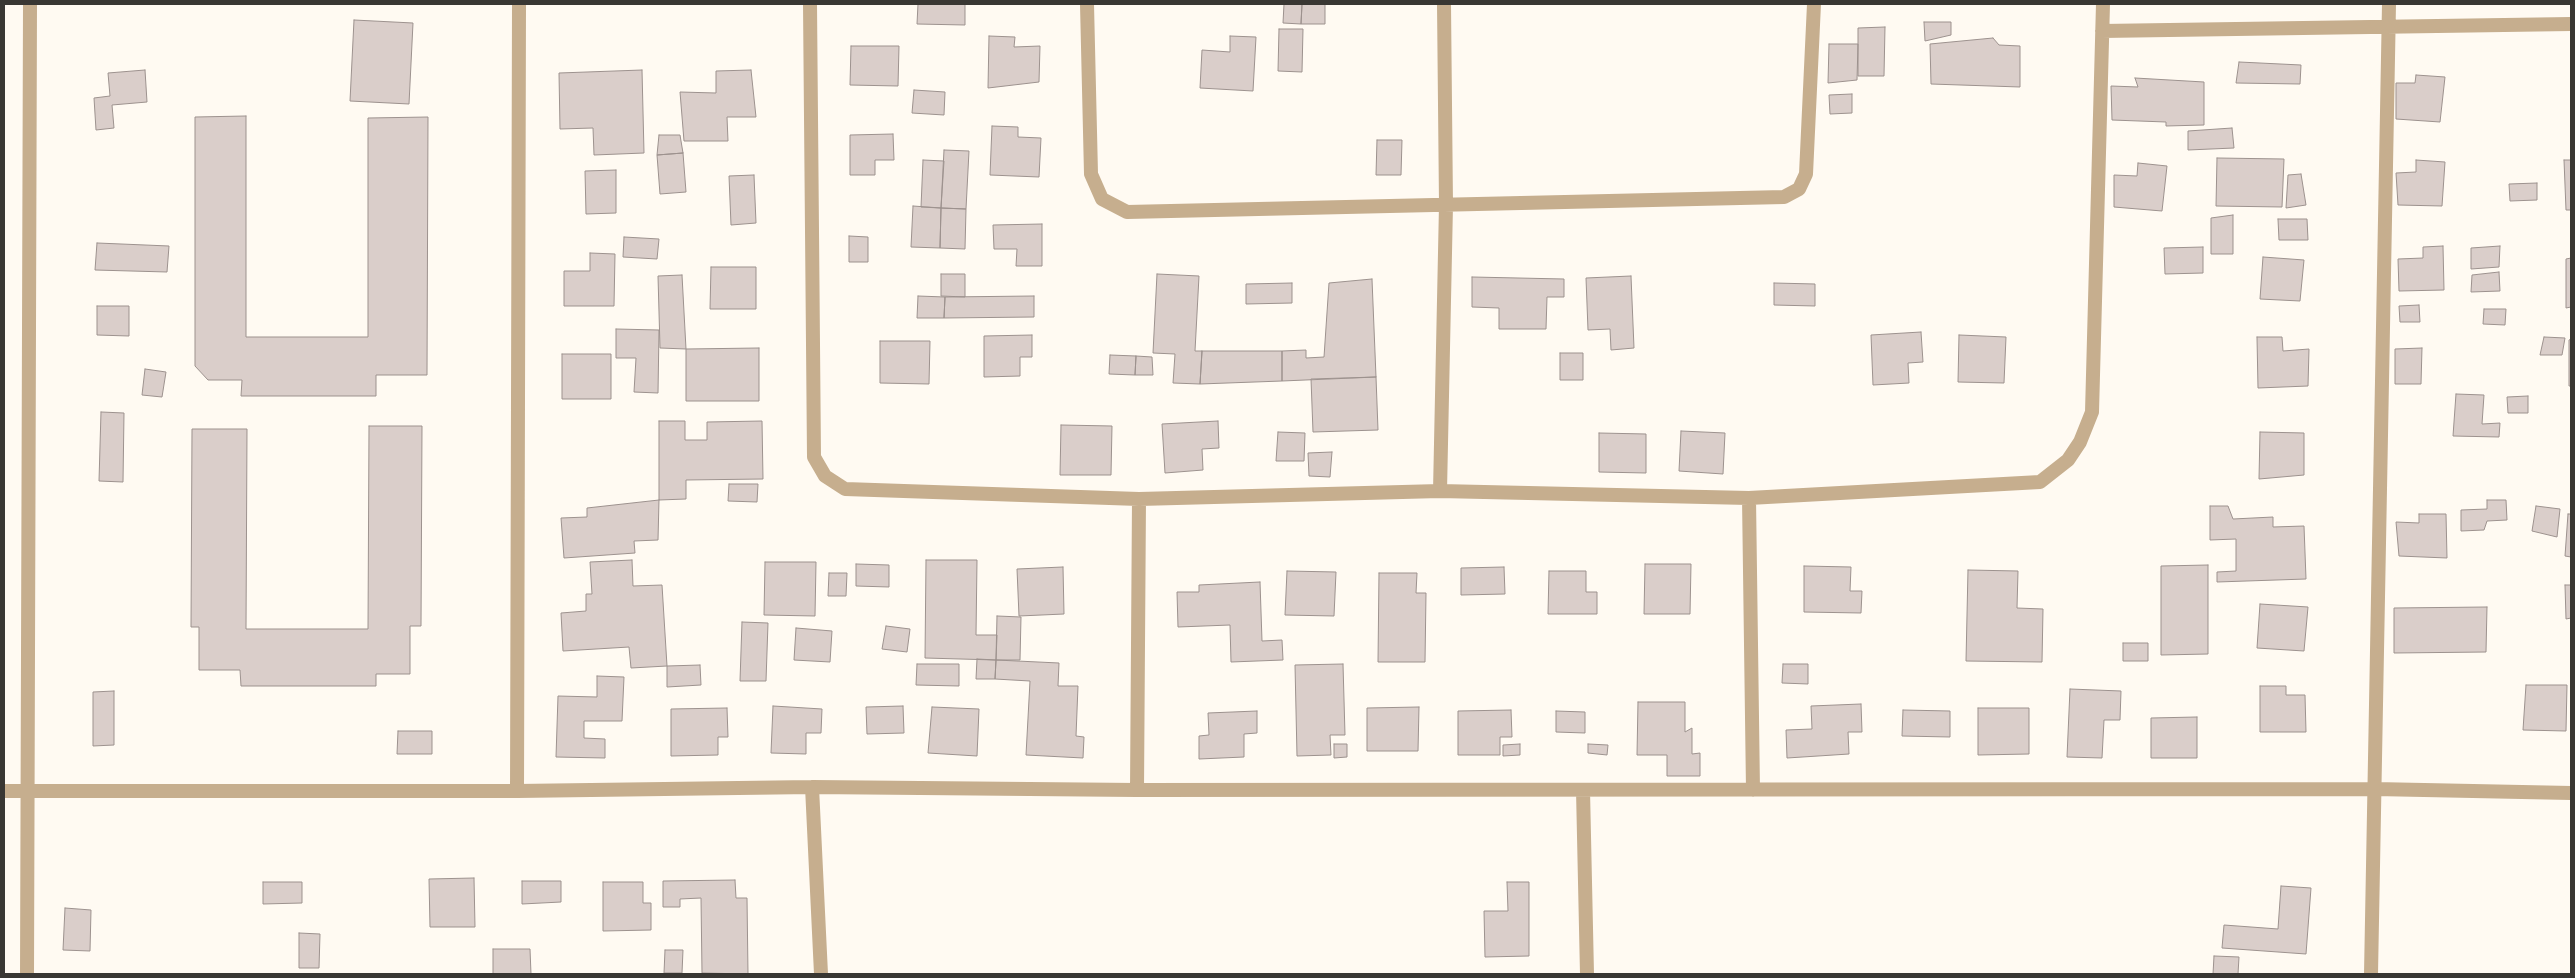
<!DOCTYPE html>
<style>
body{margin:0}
#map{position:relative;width:2575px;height:978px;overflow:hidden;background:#fffaf2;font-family:"Golos Text",sans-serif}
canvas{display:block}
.frame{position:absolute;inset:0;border:5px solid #393733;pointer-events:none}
</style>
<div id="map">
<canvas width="2575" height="978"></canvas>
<div class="frame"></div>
</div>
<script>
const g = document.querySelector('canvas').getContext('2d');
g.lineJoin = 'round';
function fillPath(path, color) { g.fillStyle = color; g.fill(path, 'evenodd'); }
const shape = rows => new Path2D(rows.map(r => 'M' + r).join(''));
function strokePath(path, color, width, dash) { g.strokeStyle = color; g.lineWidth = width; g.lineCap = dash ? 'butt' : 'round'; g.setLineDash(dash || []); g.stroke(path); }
const building = shape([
 [918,4,965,4,965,25,917,24,918,4],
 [1284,4,1302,4,1301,24,1283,23,1284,4],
 [1302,4,1325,4,1325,24,1301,24,1302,4],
 [354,20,413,23,409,104,350,101,354,20],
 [1924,22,1951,22,1951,35,1925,41,1924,22],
 [1885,27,1884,76,1858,76,1858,28,1885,27],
 [1279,29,1303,29,1302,72,1278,71,1279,29],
 [989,36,1015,37,1014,47,1040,46,1039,82,988,88,989,36],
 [1230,36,1256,37,1253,91,1200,88,1202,50,1230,52,1230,36],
 [1993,38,1999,45,2020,46,2020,87,1931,84,1930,44,1993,38],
 [1829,44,1858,44,1857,80,1828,83,1829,44],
 [851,46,899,46,898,86,850,85,851,46],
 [2239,62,2301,65,2300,84,2236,83,2239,62],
 [145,70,147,102,112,105,114,128,96,130,94,98,110,96,108,73,145,70],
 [642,70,644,153,594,155,593,128,560,129,559,73,642,70],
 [751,70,756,117,727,117,728,141,684,141,680,92,716,93,716,71,751,70],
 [2416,75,2445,77,2440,122,2396,119,2396,83,2415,83,2416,75],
 [2135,78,2204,82,2204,125,2166,126,2166,122,2112,120,2111,86,2138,87,2135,78],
 [914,90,945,92,944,115,912,113,914,90],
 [1852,94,1852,113,1830,114,1829,95,1852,94],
 [246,116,246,337,368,337,368,118,428,117,427,375,376,375,376,396,241,396,242,380,208,380,195,366,195,117,246,116],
 [992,126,1018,127,1018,137,1041,138,1039,177,990,175,992,126],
 [2232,128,2234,148,2188,150,2188,131,2232,128],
 [893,134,894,160,875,160,875,175,850,175,850,135,893,134],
 [659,135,680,135,683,153,657,155,659,135],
 [1377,140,1402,140,1401,175,1376,175,1377,140],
 [944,150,969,151,966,209,941,208,944,150],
 [683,153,686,192,660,194,657,155,683,153],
 [2217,158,2284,159,2282,207,2216,206,2217,158],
 [923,160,944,161,941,208,921,207,923,160],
 [2416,160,2445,162,2442,206,2398,205,2396,173,2416,172,2416,160],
 [2564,160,2571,160,2571,210,2566,210,2564,160],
 [2138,163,2167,166,2162,211,2114,207,2114,175,2137,176,2138,163],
 [616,170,616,213,586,214,585,171,616,170],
 [2301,174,2306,205,2286,208,2288,175,2301,174],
 [754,175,756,223,731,225,729,176,754,175],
 [2537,183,2537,200,2510,201,2509,184,2537,183],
 [913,206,941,208,940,248,911,247,913,206],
 [941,208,966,209,965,249,940,248,941,208],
 [2233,215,2233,254,2211,254,2211,218,2233,215],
 [2278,219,2307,219,2308,240,2279,240,2278,219],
 [1042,224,1042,266,1016,266,1017,249,994,249,993,225,1042,224],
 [849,236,868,237,868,262,849,262,849,236],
 [624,237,659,239,657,259,623,257,624,237],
 [97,243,169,246,167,272,95,270,97,243],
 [2443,246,2444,290,2399,291,2398,259,2423,258,2423,247,2443,246],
 [2500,246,2499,267,2471,269,2471,248,2500,246],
 [2203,247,2203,273,2165,274,2164,248,2203,247],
 [590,253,615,254,614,306,564,306,564,271,590,271,590,253],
 [2263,257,2304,260,2300,301,2260,299,2263,257],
 [2571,258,2571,307,2566,308,2566,259,2571,258],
 [711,267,756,267,756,309,710,309,711,267],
 [2499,272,2500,291,2471,292,2472,275,2499,272],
 [941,274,965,274,965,297,941,296,941,274],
 [1157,274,1199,276,1195,351,1202,351,1200,384,1173,383,1175,354,1153,353,1157,274],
 [682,275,686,349,660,348,658,276,682,275],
 [1631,276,1634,348,1611,350,1610,329,1588,330,1586,278,1631,276],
 [1472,277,1564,279,1564,297,1547,297,1546,329,1499,329,1499,308,1472,307,1472,277],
 [1372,279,1376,377,1282,381,1282,351,1306,350,1306,358,1324,357,1329,283,1372,279],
 [1292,283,1292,303,1246,304,1246,284,1292,283],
 [1774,283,1815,284,1815,306,1774,305,1774,283],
 [918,296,945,297,944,318,917,318,918,296],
 [1034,296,1034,317,944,318,945,297,1034,296],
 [2419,305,2420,322,2400,322,2399,306,2419,305],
 [97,306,129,306,129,336,97,335,97,306],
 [2484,309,2506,309,2505,325,2483,324,2484,309],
 [616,329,659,330,658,393,634,392,636,358,616,358,616,329],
 [1921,332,1923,362,1908,363,1909,383,1873,385,1871,335,1921,332],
 [1032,335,1032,357,1020,357,1020,376,984,377,984,336,1032,335],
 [1959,335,2006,337,2004,383,1958,382,1959,335],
 [2257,337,2282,337,2283,351,2309,349,2308,386,2258,388,2257,337],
 [2544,337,2565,338,2562,355,2540,355,2544,337],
 [2571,339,2571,386,2569,386,2569,340,2571,339],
 [880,341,930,341,929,384,880,383,880,341],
 [759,348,759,401,686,401,686,349,759,348],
 [2422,348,2421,384,2395,384,2395,349,2422,348],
 [1202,351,1282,351,1282,381,1200,384,1202,351],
 [1560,353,1583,353,1583,380,1560,380,1560,353],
 [562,354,611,354,611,399,562,399,562,354],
 [1110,355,1136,356,1135,375,1109,374,1110,355],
 [1136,356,1152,357,1153,375,1135,375,1136,356],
 [145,369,166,372,162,397,142,395,145,369],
 [1376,377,1378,430,1313,432,1311,379,1376,377],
 [2456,394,2484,395,2482,424,2500,423,2499,437,2453,436,2456,394],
 [2528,396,2528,413,2508,413,2507,397,2528,396],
 [101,412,124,413,123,482,99,481,101,412],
 [659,421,685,421,685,440,707,440,707,422,762,421,763,479,686,480,686,499,659,500,659,421],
 [1218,421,1219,448,1202,449,1203,470,1165,473,1162,424,1218,421],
 [1061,425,1112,426,1111,475,1060,475,1061,425],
 [369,426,422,426,421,626,410,626,410,674,376,674,376,686,241,686,240,670,199,670,199,627,191,627,192,429,247,429,246,629,368,629,369,426],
 [1681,431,1725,433,1723,474,1679,471,1681,431],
 [1278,432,1305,433,1304,461,1276,461,1278,432],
 [2260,432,2304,433,2304,475,2259,479,2260,432],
 [1599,433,1646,434,1646,473,1599,472,1599,433],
 [1332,452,1330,477,1309,476,1308,453,1332,452],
 [729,484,758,484,757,502,728,501,729,484],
 [659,500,658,540,634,541,635,553,564,558,561,518,587,517,587,508,659,500],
 [2487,500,2506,500,2507,520,2487,521,2484,530,2461,531,2461,510,2487,509,2487,500],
 [2210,506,2228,506,2233,519,2273,517,2273,527,2304,526,2306,579,2217,582,2217,572,2236,571,2236,539,2210,540,2210,506],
 [2536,506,2560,509,2557,537,2532,531,2536,506],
 [2419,514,2446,514,2447,558,2399,556,2396,522,2419,523,2419,514],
 [2568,514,2571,514,2571,557,2565,556,2568,514],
 [632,560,633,586,662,585,667,666,631,668,629,647,563,651,561,613,586,611,586,594,592,594,590,562,632,560],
 [926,560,977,560,976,635,997,635,996,660,925,658,926,560],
 [765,562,816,562,815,616,764,615,765,562],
 [856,564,889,565,889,587,856,586,856,564],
 [1645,564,1691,564,1690,614,1644,614,1645,564],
 [2208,565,2208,654,2161,655,2161,566,2208,565],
 [1804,566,1851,567,1850,591,1862,591,1861,613,1804,612,1804,566],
 [1063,567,1064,614,1019,616,1017,569,1063,567],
 [1504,567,1505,594,1461,595,1461,568,1504,567],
 [1968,570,2018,571,2017,608,2043,609,2042,662,1966,661,1968,570],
 [1287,571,1336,572,1334,616,1285,615,1287,571],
 [1549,571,1586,571,1586,592,1597,592,1597,614,1548,614,1549,571],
 [829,573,847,573,846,596,828,596,829,573],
 [1379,573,1417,573,1416,593,1426,593,1425,662,1378,662,1379,573],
 [1260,582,1262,641,1282,640,1283,660,1231,662,1230,625,1178,627,1177,592,1199,592,1199,585,1260,582],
 [2565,585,2571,585,2571,618,2566,619,2565,585],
 [2260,604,2308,607,2304,651,2257,648,2260,604],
 [2487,607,2486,652,2394,653,2394,608,2487,607],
 [997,616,1021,617,1020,660,996,660,997,616],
 [742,622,768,623,766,681,740,681,742,622],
 [886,626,910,629,907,652,882,649,886,626],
 [796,628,832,631,830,662,794,660,796,628],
 [2123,643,2148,643,2148,661,2123,661,2123,643],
 [977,659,996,660,995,679,976,679,977,659],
 [996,660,1059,663,1058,686,1078,686,1076,736,1084,737,1083,758,1026,755,1030,681,995,679,996,660],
 [917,664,959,664,959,686,916,685,917,664],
 [1343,664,1345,735,1330,735,1331,755,1297,756,1295,665,1343,664],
 [1783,664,1808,664,1808,684,1782,683,1783,664],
 [700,665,701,685,667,687,667,666,700,665],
 [597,676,624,677,622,721,584,721,584,738,605,739,605,758,556,757,558,696,597,697,597,676],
 [2526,685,2567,685,2566,731,2523,730,2526,685],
 [2260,686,2286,686,2286,695,2305,695,2306,732,2260,732,2260,686],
 [2070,689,2121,691,2120,720,2104,720,2102,758,2067,757,2070,689],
 [114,691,114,745,93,746,93,692,114,691],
 [1638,702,1685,702,1685,732,1692,728,1692,754,1700,753,1700,776,1667,776,1667,755,1637,755,1638,702],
 [1861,704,1862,732,1848,732,1849,754,1787,758,1786,730,1812,729,1811,706,1861,704],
 [773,706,822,709,821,733,806,733,806,754,771,753,773,706],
 [903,706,904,733,867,734,866,707,903,706],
 [932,707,979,709,977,756,928,753,932,707],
 [1419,707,1418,751,1367,751,1367,708,1419,707],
 [727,708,728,737,718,737,718,755,671,756,671,709,727,708],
 [1978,708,2029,708,2029,754,1978,755,1978,708],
 [1511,710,1512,737,1500,737,1500,755,1458,755,1458,711,1511,710],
 [1903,710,1950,711,1950,737,1902,736,1903,710],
 [1257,711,1257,733,1244,734,1244,757,1199,759,1199,736,1209,735,1208,713,1257,711],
 [1556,711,1585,712,1585,733,1556,732,1556,711],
 [2197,717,2197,758,2151,758,2151,718,2197,717],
 [398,731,432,731,432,754,397,754,398,731],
 [1334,744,1347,744,1347,757,1334,758,1334,744],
 [1520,744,1520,755,1503,756,1503,745,1520,744],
 [1588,744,1608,745,1607,755,1588,753,1588,744],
 [474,878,475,927,430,927,429,879,474,878],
 [735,880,736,898,747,898,748,974,702,973,701,898,680,899,680,907,663,907,663,881,735,880],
 [522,881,561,881,561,902,522,904,522,881],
 [263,882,302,882,302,903,263,904,263,882],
 [603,882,643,882,643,903,651,903,651,930,603,931,603,882],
 [1507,882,1529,882,1529,956,1485,957,1484,911,1508,911,1507,882],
 [2281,886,2311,888,2306,954,2222,948,2224,925,2278,929,2281,886],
 [65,908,91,910,90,951,63,950,65,908],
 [299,933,320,934,319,968,299,968,299,933],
 [493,949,530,949,531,974,493,974,493,949],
 [665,950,683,950,682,973,664,973,665,950],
 [2214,956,2239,957,2238,974,2213,974,2214,956]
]);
const minor = shape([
 [810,4,814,457,825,476,845,489,1139,499,1440,491,1749,498,2040,482,2068,460,2080,442,2092,412,2103,4],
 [1087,4,1091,174,1102,199,1127,212,1784,197,1799,189,1806,174,1814,4],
 [2102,31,2571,24],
 [1440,491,1446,205,1444,4],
 [1749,498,1753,790],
 [812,787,821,974],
 [1137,790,1139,499],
 [1583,790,1587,974],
 [4,791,517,791,812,787,1137,790,2375,789,2571,793],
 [517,791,519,4],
 [27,974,30,4],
 [2371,974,2389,4]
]);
fillPath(building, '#daceca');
strokePath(building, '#9d928e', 1);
strokePath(minor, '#c6ae8e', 14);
</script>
